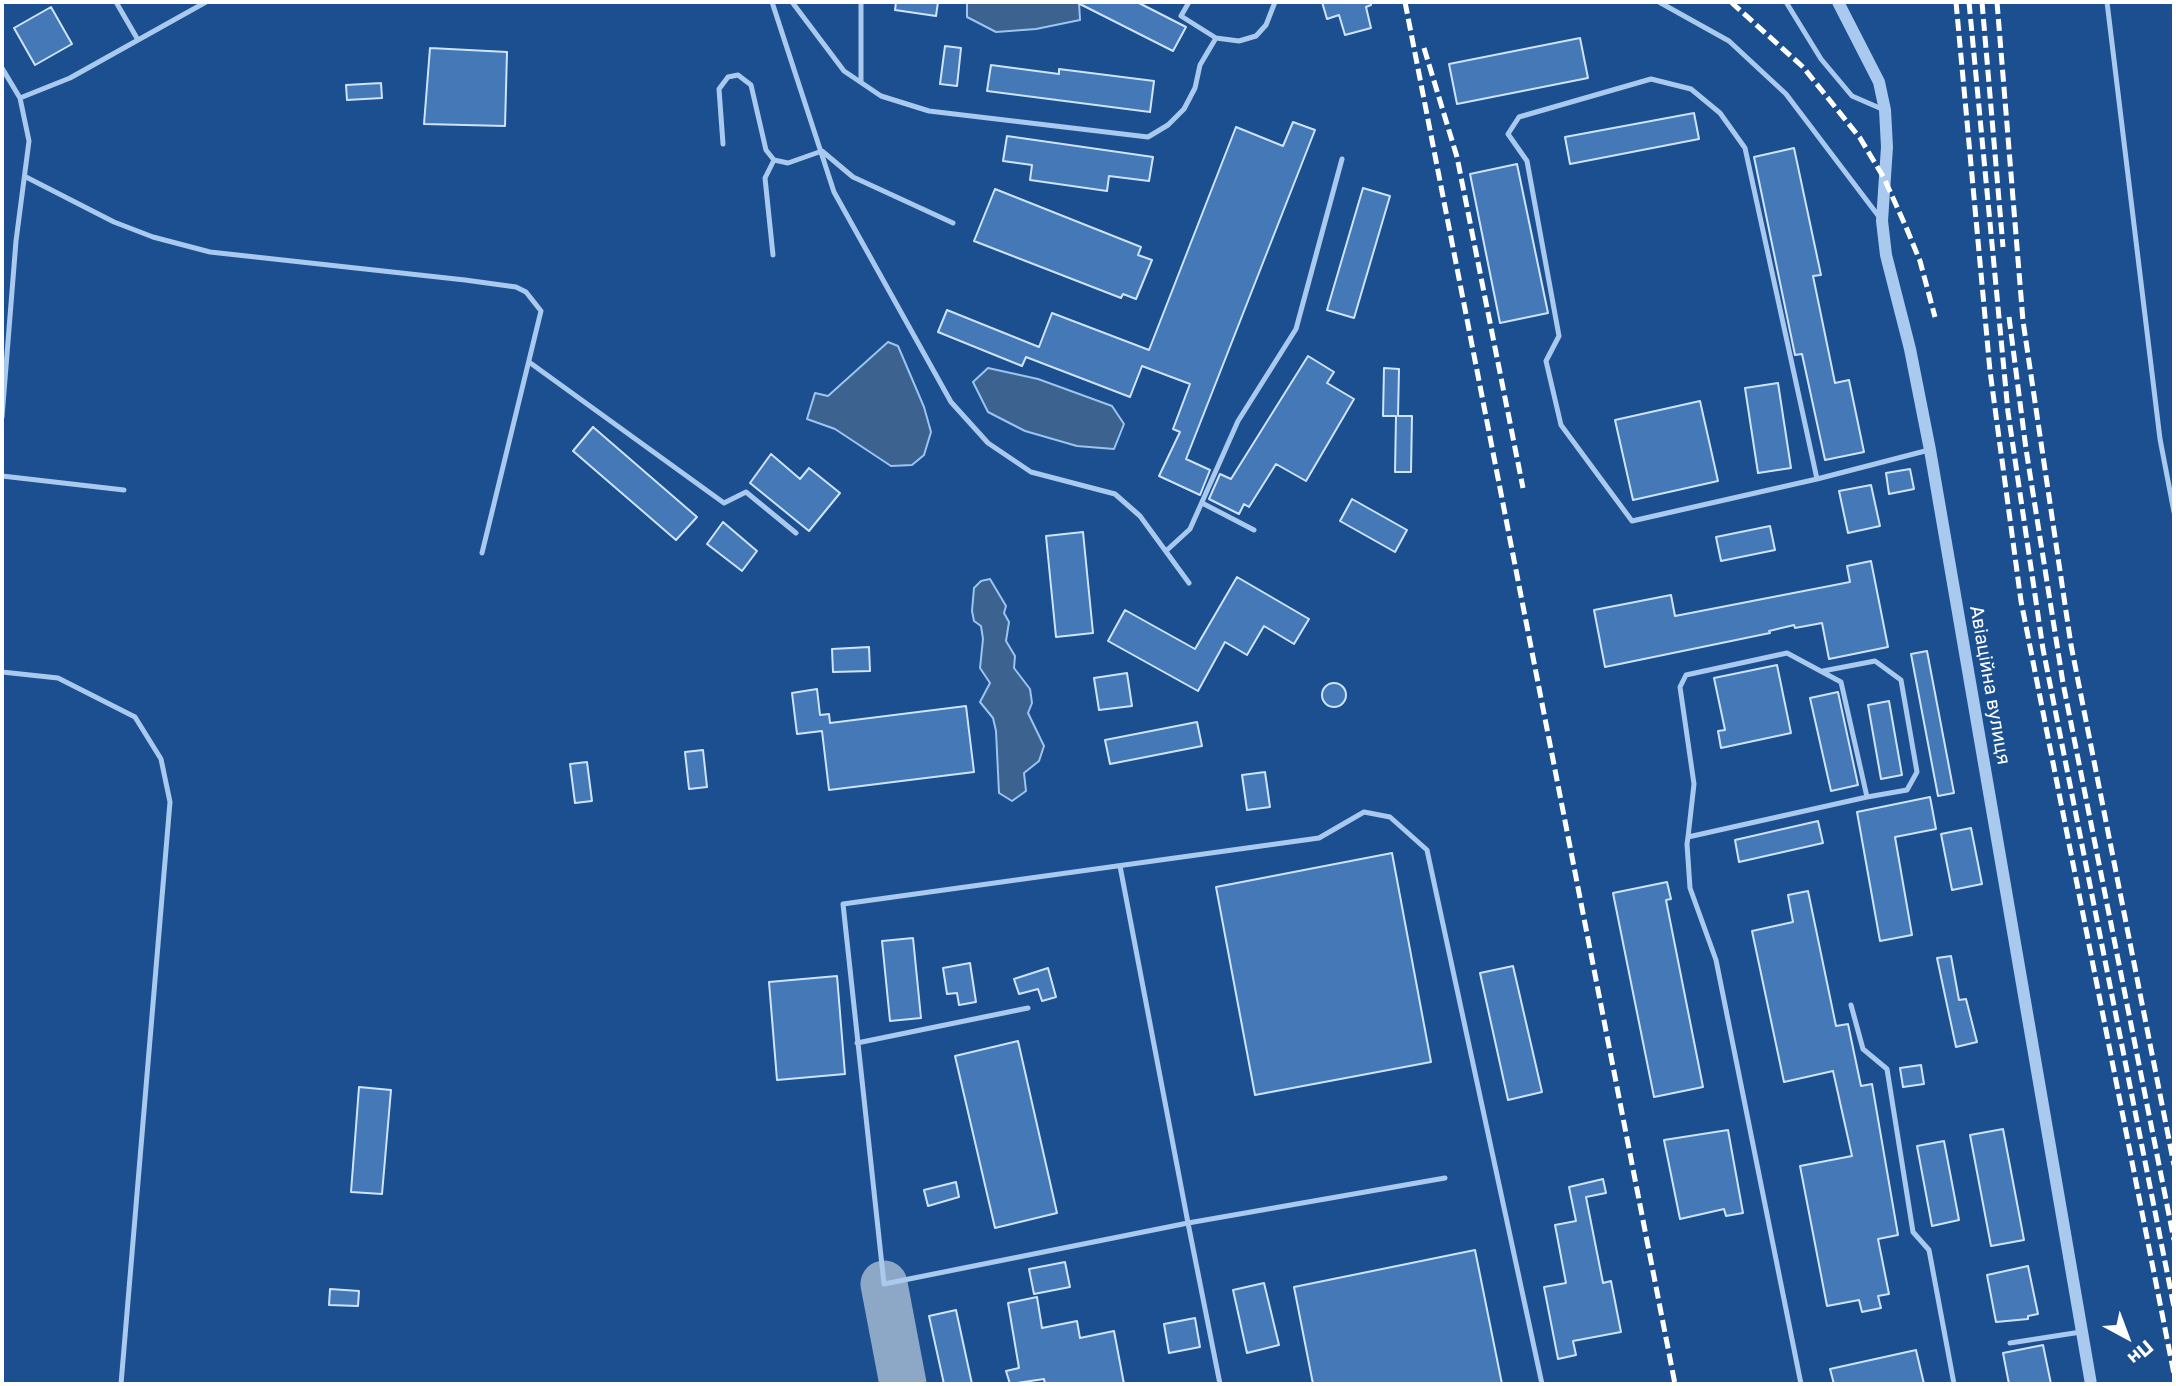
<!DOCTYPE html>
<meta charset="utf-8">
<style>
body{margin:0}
#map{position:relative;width:2176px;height:1386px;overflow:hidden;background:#1b4f8f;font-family:"Golos Text",sans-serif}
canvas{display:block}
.frame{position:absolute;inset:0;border:4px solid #fff;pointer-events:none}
.north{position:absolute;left:2092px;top:1302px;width:70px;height:70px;-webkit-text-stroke:5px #1b4f8f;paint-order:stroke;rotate:139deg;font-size:19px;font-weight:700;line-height:28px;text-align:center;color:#fff}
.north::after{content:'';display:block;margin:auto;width:24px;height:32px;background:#fff;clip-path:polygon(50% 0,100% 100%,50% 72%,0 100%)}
</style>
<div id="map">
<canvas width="2176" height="1386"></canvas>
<div class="frame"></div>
<div class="north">Пн</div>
</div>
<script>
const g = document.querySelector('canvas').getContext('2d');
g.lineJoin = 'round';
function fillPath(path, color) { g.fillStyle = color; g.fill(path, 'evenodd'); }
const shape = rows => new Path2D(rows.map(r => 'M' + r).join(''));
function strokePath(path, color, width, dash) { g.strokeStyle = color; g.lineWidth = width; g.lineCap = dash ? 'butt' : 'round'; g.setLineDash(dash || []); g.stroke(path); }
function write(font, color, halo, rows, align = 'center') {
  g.font = font + ' "Golos Text",sans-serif'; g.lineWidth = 5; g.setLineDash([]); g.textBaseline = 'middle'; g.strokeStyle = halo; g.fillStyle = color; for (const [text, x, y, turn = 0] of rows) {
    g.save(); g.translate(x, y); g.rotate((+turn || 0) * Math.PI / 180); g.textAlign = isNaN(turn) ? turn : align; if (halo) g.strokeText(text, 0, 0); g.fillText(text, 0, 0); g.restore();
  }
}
const water = shape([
 [967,2,1079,2,1080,20,1036,29,996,32,967,17,967,2],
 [888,342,898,346,924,407,931,432,924,455,912,465,891,466,835,429,807,419,815,393,828,396,888,342],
 [988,368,1038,379,1112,406,1124,424,1114,449,1077,446,1025,431,988,412,973,382,988,368],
 [990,579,1006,606,1004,613,1009,622,1006,641,1015,656,1014,668,1030,689,1032,703,1028,713,1044,746,1039,761,1024,773,1026,791,1012,801,999,793,996,731,993,718,980,702,990,683,980,668,983,639,981,626,974,621,972,611,974,588,981,581,990,579]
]);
const taxiway = shape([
 [884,1284,903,1384]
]);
const building = shape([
 [896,2,938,2,936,16,895,10,896,2],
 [1076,2,1137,2,1186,27,1173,51,1076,2],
 [1322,2,1371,2,1371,5,1366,7,1371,28,1345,35,1339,15,1327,19,1322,2],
 [51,7,72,44,35,65,14,28,51,7],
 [1580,38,1588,78,1457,104,1449,64,1580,38],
 [945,46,961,48,957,86,940,84,945,46],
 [430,48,507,52,505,126,424,124,430,48],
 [991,65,1059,74,1059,69,1154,81,1150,112,987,91,991,65],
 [381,83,382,98,347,100,346,85,381,83],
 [1694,113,1699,139,1570,164,1565,137,1694,113],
 [1293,122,1315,130,1186,459,1210,470,1200,495,1159,476,1180,432,1173,429,1190,384,1142,366,1130,397,1026,357,1022,366,938,332,947,310,1039,347,1052,313,1149,350,1236,127,1283,146,1293,122],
 [1007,136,1153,157,1149,181,1109,176,1107,191,1030,180,1032,165,1003,161,1007,136],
 [1794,148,1821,275,1813,276,1835,383,1849,380,1864,452,1825,460,1802,354,1795,355,1754,157,1794,148],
 [1517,164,1548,313,1500,323,1470,174,1517,164],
 [1363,188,1390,196,1354,318,1327,310,1363,188],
 [995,189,1141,247,1138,255,1152,260,1136,299,1123,294,1121,298,974,241,995,189],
 [1308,356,1334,372,1327,383,1354,399,1306,481,1276,464,1249,507,1244,504,1239,514,1209,499,1220,474,1231,479,1308,356],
 [1384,368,1399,369,1398,416,1412,416,1411,472,1395,472,1396,416,1383,416,1384,368],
 [1778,383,1791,468,1758,473,1745,388,1778,383],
 [1700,401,1718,481,1633,500,1615,420,1700,401],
 [593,427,697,517,676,540,573,451,593,427],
 [771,454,800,479,809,468,840,493,809,531,750,483,771,454],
 [1910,469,1914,489,1889,494,1886,473,1910,469],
 [1871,485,1880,526,1848,533,1839,491,1871,485],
 [1352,499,1407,530,1395,552,1340,521,1352,499],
 [723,522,757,551,742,571,707,544,723,522],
 [1770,526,1775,550,1721,561,1716,537,1770,526],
 [1083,532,1093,633,1056,637,1046,536,1083,532],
 [1871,561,1888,647,1829,659,1822,623,1795,628,1794,625,1769,631,1770,633,1605,667,1594,610,1671,595,1675,616,1850,582,1847,566,1871,561],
 [1237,577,1309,619,1294,644,1264,626,1247,655,1225,642,1198,691,1108,641,1125,610,1195,649,1237,577],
 [869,647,870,671,833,672,832,649,869,647],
 [1927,651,1954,793,1938,796,1911,654,1927,651],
 [1777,665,1791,733,1721,748,1718,731,1725,730,1714,678,1777,665],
 [1127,673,1132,706,1099,710,1094,678,1127,673],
 '1322 695a12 12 0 1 1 24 0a12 12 0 1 1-24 0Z',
 [817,689,820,715,829,714,830,723,966,706,974,772,829,790,822,731,797,734,792,693,817,689],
 [1838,692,1858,785,1831,791,1810,698,1838,692],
 [1889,701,1902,775,1881,779,1868,705,1889,701],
 [1197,722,1202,746,1110,764,1105,740,1197,722],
 [703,750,707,787,689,789,685,752,703,750],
 [587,762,592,801,575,803,570,764,587,762],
 [1265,772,1270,807,1247,810,1242,775,1265,772],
 [1930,797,1936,829,1895,837,1912,935,1880,941,1857,812,1930,797],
 [1818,821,1823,843,1739,862,1735,840,1818,821],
 [1971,828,1982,884,1952,890,1941,834,1971,828],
 [1392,853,1431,1062,1255,1095,1216,887,1392,853],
 [1667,882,1671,899,1666,900,1703,1087,1654,1097,1613,893,1667,882],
 [1808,891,1836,1026,1848,1024,1861,1086,1872,1084,1898,1235,1878,1239,1889,1294,1878,1296,1881,1308,1862,1312,1859,1300,1827,1306,1800,1166,1852,1156,1833,1071,1784,1082,1752,931,1793,922,1788,895,1808,891],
 [913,938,921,1018,890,1021,882,941,913,938],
 [1951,956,1959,1000,1966,999,1977,1042,1956,1047,1937,958,1951,956],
 [970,963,976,1002,959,1005,957,993,947,994,943,968,970,963],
 [1513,966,1542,1092,1508,1100,1480,973,1513,966],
 [1048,968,1056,997,1042,1001,1038,989,1019,994,1014,979,1048,968],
 [837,976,845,1074,777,1080,769,982,837,976],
 [1018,1041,1057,1213,995,1228,955,1056,1018,1041],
 [1921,1065,1924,1084,1903,1087,1900,1068,1921,1065],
 [359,1087,391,1090,382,1194,351,1192,359,1087],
 [2003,1129,2024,1240,1991,1246,1970,1135,2003,1129],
 [1728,1130,1743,1213,1726,1216,1724,1209,1680,1219,1664,1140,1728,1130],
 [1944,1141,1959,1220,1932,1226,1917,1146,1944,1141],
 [1603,1179,1606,1193,1586,1197,1603,1283,1611,1281,1621,1332,1573,1341,1576,1355,1558,1359,1544,1287,1566,1283,1555,1225,1576,1221,1569,1187,1603,1179],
 [956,1182,959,1197,928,1206,924,1190,956,1182],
 [1475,1250,1502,1384,1313,1384,1294,1287,1475,1250],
 [1065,1262,1070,1287,1034,1294,1029,1269,1065,1262],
 [2028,1266,2038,1314,2028,1316,2028,1319,1996,1322,1987,1275,2028,1266],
 [1264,1283,1279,1345,1247,1353,1233,1290,1264,1283],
 [330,1289,359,1291,358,1306,329,1305,330,1289],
 [1037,1297,1042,1328,1077,1321,1080,1338,1114,1331,1124,1384,1045,1384,1044,1379,1010,1384,1006,1371,1019,1368,1008,1303,1037,1297],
 [956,1310,972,1384,944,1384,929,1316,956,1310],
 [1195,1318,1200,1347,1169,1353,1164,1324,1195,1318],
 [2043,1345,2051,1384,2009,1384,2003,1353,2043,1345],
 [1916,1350,1924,1384,1834,1384,1830,1369,1916,1350]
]);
const service = shape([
 [116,2,138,40],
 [772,2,834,192,951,402,988,443,1031,472,1115,494,1140,516,1189,583],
 [792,2,844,71,881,96,929,111,1148,137,1168,125,1184,109,1195,88,1200,65,1216,38,1239,41,1256,36,1266,25,1275,2],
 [1189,2,1181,16,1216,38],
 [1659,2,1729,41,1786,94,1880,218],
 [1786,2,1821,59,1852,96,1882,109],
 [2107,2,2160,439,2174,512],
 [2,68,20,98,29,141,16,241,2,417],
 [861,82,861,2],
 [20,98,70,78,206,2],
 [723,144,719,89,728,77,738,75,751,85,766,150,774,160,788,163,822,151,853,177,953,223],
 [26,177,114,222,153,237,210,252,465,280,516,287,526,292,541,311,482,553],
 [773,255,765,178,774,160],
 [529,362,724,503,746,492,796,533],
 [2,476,124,490],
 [1817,479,1745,148,1720,113,1691,89,1651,79,1519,117,1508,134,1527,161,1559,336,1546,361,1561,425,1632,521,1817,479,1929,450],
 [1204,504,1254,530],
 [1166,551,1190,529,1238,421,1296,329,1342,159],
 [1823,671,1875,661,1901,680,1917,772,1907,790,1867,797],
 [2,672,58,678,135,717,161,759,170,802,121,1384],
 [1688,837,1867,797,1841,682,1787,653,1686,675,1680,687,1694,784,1688,837,1687,844,1690,888,1716,960,1801,1384],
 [1120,866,1188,1223,1445,1178],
 [1851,1005,1863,1049,1887,1069,1913,1232,1929,1250,1954,1384],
 [857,1043,1028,1008],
 [2010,1343,2081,1332],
 [1220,1384,1188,1223,884,1284,843,904,1319,838,1364,812,1390,817,1427,850,1542,1384]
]);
const tertiary = shape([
 [1838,2,1879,82,1885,110,1887,147,1882,221,1886,255,1910,349,1930,450,2091,1384]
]);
const rail = shape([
 [1405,2,1675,1384],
 [1731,2,1803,67,1860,138,1884,178,1906,227,1920,261,1935,317],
 [1956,2,1990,371,2021,601,2174,1374],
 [1969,2,2008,412,2043,649,2174,1307],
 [1982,2,2003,247],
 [1997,2,2023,321,2071,645,2174,1165],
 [1424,48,1457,157,1523,488],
 [2009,317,2026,449,2063,683,2174,1240]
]);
const streetNames = [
 ["Авіаційна вулиця",1990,685,80]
];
fillPath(water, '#3c6290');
strokePath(water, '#9cc4f0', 2);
strokePath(taxiway, '#8da7c7', 47);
fillPath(building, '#4478b7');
strokePath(building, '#cfe3fa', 2);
strokePath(service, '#a9c9ee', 5);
strokePath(tertiary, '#a9c9ee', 12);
strokePath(rail, '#fff', 5, [12, 5]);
write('19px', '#fff', '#1b4f8f', streetNames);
</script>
